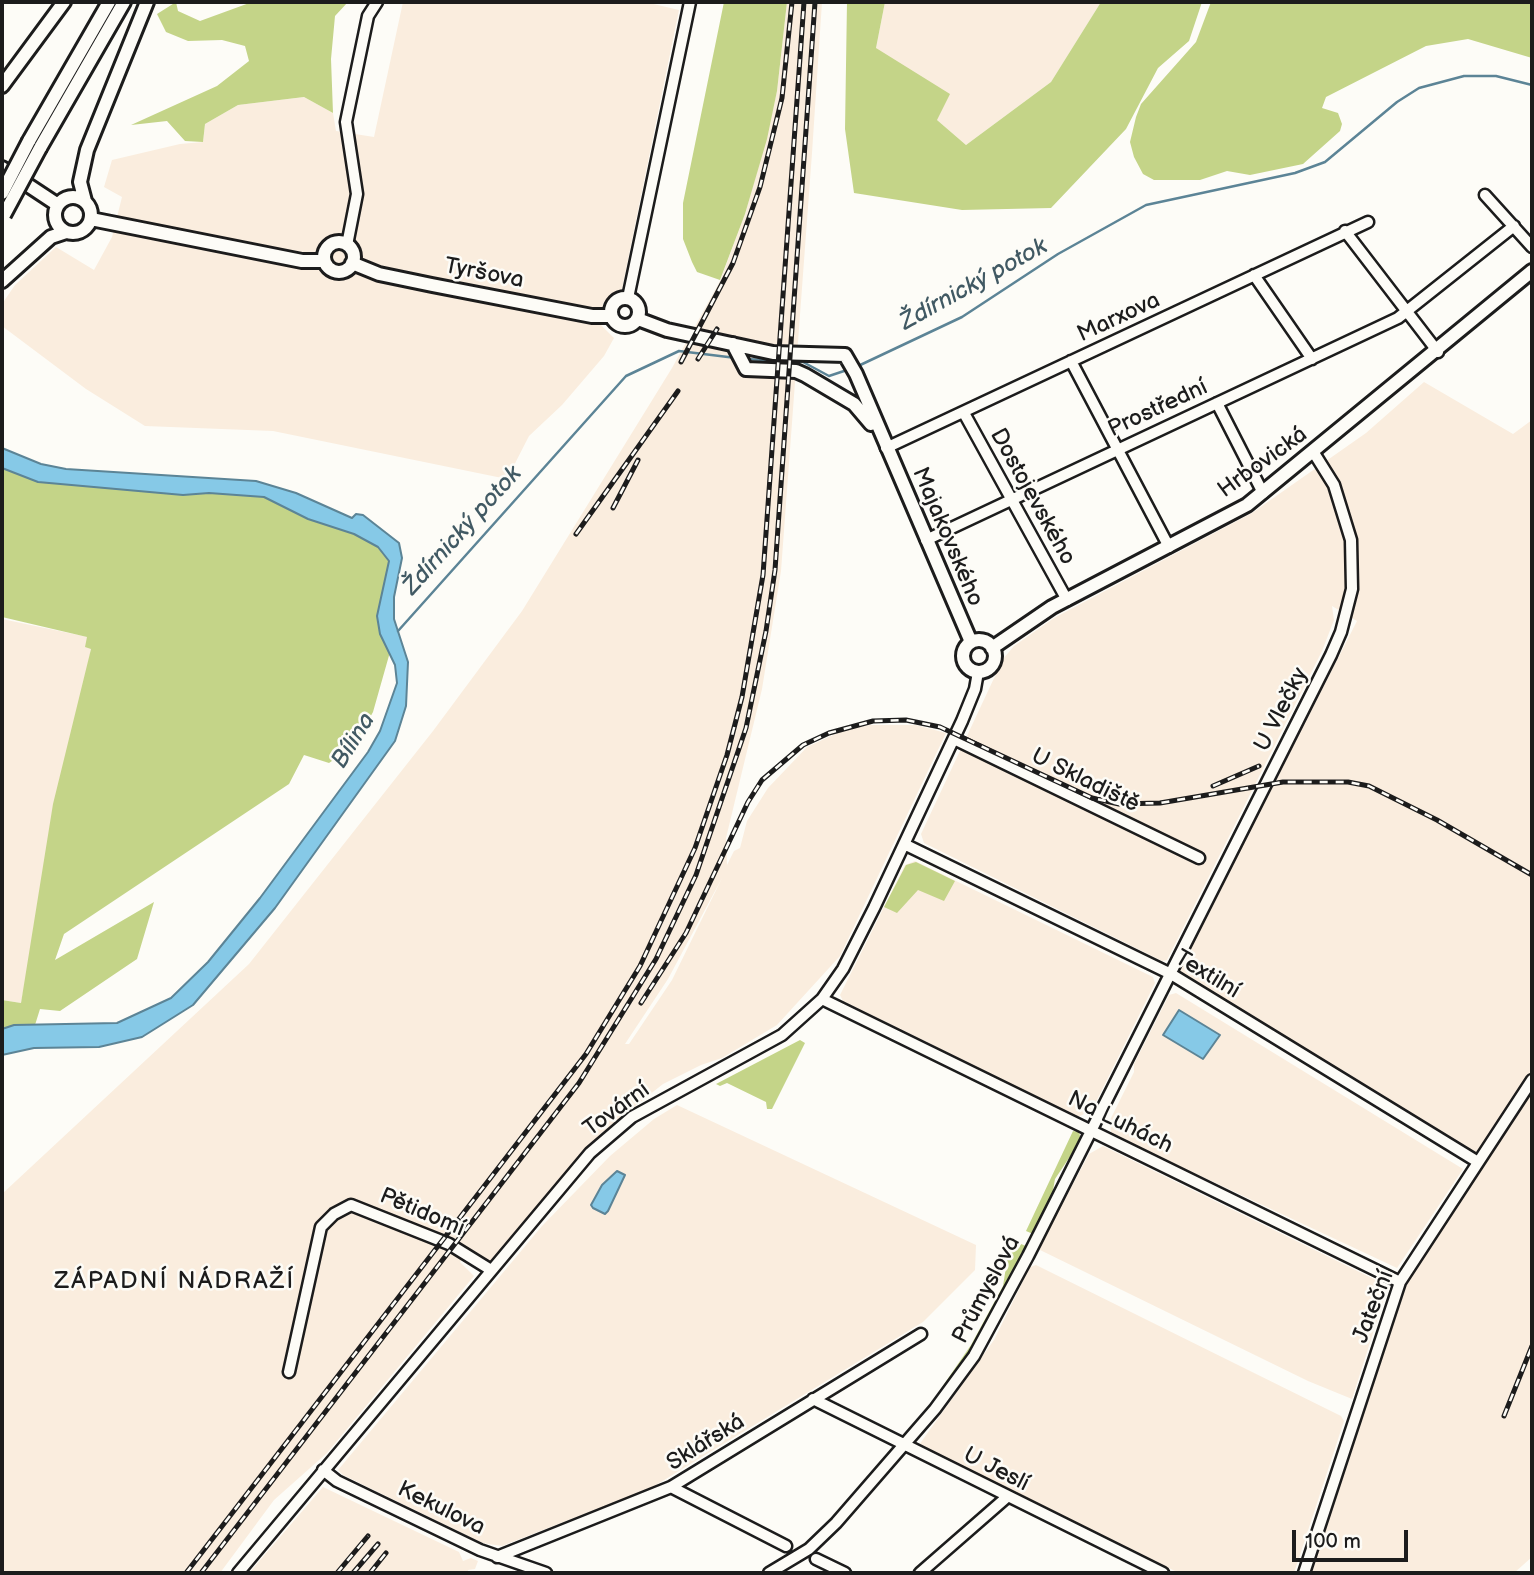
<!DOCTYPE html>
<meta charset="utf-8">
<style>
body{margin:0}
#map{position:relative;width:1534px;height:1575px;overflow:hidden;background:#fdfcf7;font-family:"Balsamiq Sans",sans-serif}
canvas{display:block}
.frame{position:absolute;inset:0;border:4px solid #1c1c1c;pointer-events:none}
.scale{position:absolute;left:1292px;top:1530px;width:116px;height:32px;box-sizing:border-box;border:4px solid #1c1c1c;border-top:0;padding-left:9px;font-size:21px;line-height:24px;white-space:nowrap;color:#1c1c1c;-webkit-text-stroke:5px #fdfcf7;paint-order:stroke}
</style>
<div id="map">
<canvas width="1534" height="1575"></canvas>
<div class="frame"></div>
<div class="scale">100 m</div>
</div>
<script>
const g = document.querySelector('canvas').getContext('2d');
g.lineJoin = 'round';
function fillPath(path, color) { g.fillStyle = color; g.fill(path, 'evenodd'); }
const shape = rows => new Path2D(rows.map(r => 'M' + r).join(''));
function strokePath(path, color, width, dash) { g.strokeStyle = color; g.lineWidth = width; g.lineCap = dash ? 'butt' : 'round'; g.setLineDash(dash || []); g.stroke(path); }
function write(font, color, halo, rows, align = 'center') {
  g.font = font + ' "Balsamiq Sans",sans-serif'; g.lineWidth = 5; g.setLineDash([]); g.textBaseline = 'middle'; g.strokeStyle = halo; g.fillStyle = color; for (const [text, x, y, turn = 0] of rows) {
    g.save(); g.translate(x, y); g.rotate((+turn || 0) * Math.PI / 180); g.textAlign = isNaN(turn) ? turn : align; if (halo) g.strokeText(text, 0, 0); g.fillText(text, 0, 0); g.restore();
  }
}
const built = shape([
 [403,2,645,2,679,10,622,289,603,303,601,325,614,338,604,356,562,405,529,436,507,479,273,431,145,426,86,389,2,326,2,304,15,285,56,247,94,270,112,237,122,197,104,187,112,160,180,144,203,142,205,124,238,105,304,97,333,113,336,131,374,137],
 [787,2,822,2,812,153,781,571,762,689,726,838,727,865,734,851,740,848,747,821,768,788,807,747,844,730,869,725,916,725,946,733,840,956,777,1025,722,1058,701,1065,663,1084,599,1135,490,1265,468,1252,460,1262,474,1276,327,1453,274,1500,220,1573,2,1573,2,1194,249,964,433,731,522,611,672,368,720,281,745,214,766,139,777,91],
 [722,878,672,980,629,1044,625,1044,668,979],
 [885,2,1101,2,1051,82,966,145,937,120,876,48],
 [1424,382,1513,434,1532,420,1532,1557,1514,1573,1309,1573,1407,1284,1486,1162,1178,972,1357,621,1332,606,1334,620,1322,651,1167,960,1162,961,924,843,921,834,1003,659,1014,646,1054,618,1252,513,1366,433],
 [2,619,88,637,91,649,21,1003,2,1000],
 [915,861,1153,977,1155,983,1092,1110,1078,1117,843,1001,840,995,905,865],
 [1176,993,1463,1169,1397,1268,1111,1134,1110,1120,1134,1072,1134,1064,1169,995],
 [677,1105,976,1245,975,1270,923,1322,651,1488,502,1546,482,1543,343,1475,338,1470,542,1226,610,1156,654,1119],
 [1103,1146,1388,1286,1352,1399,1308,1381,1038,1249,1089,1154],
 [1036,1265,1341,1416,1344,1421,1294,1573,1179,1573,919,1445,994,1340,1030,1267],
 [323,1487,459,1552,463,1561,471,1558,478,1561,475,1569,468,1570,468,1573,249,1573]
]);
const green = shape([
 [176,2,178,11,200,21,252,2,348,2,335,16,331,59,333,113,304,97,238,105,205,124,203,142,185,141,167,121,131,125,217,86,249,61,245,46,222,40,188,41,166,32,157,14],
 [724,2,787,2,777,91,767,139,745,214,720,280,697,272,692,262,683,239,683,203],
 [847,2,885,2,876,48,950,94,937,120,966,145,1051,82,1101,2,1202,2,1189,41,1158,68,1126,129,1051,208,962,210,854,193,845,129],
 [1211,2,1532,2,1532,58,1468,39,1426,46,1326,97,1322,108,1338,113,1342,124,1340,131,1303,164,1250,175,1227,171,1200,180,1154,180,1143,174,1134,157,1130,142,1136,117,1141,104,1196,42],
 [2,468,38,482,183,495,209,493,264,497,308,519,354,534,378,547,389,561,377,616,380,634,390,652,373,712,355,745,329,763,304,755,289,784,64,934,55,960,154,902,137,959,60,1011,40,1009,35,1025,2,1029,2,1000,21,1003,53,804,91,649,85,647,87,637,2,617],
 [916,862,955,881,944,901,918,890,897,913,884,907,906,865],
 [800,1040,805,1043,772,1109,767,1109,766,1102,727,1083,720,1086,716,1084],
 [1073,1131,1079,1132,1081,1140,1055,1179,1052,1196,1033,1234,1026,1231],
 [1021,1244,1026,1246,989,1319,958,1370,940,1390,971,1345,1003,1286,1009,1248,1019,1248]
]);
const water = shape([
 [2,448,41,464,66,469,256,481,296,493,352,518,356,514,363,515,399,543,402,558,394,597,394,619,408,662,406,706,395,741,275,908,193,1005,142,1037,99,1047,34,1048,2,1055,2,1029,14,1025,117,1023,171,998,208,962,260,898,368,752,380,731,397,683,395,665,380,634,377,616,389,561,378,547,354,534,308,519,264,497,209,493,183,495,38,482,2,468,2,448],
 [1179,1010,1220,1035,1203,1059,1163,1035,1179,1010],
 [617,1171,625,1175,608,1211,605,1214,593,1208,591,1205,602,1185,617,1171]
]);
const stream = shape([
 [746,359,803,362,829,376,850,369],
 [856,367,962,317,1058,254,1146,205,1295,173,1325,162,1397,102,1419,88,1464,76,1496,76,1532,85],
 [398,631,626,376,679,351,736,358]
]);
const minor = shape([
 [1485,195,1532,247],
 [1345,231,1438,352],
 [347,245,357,194,346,122,368,16,377,2],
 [1254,275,1312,359],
 [628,298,690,2],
 [1071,361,1169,547],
 [1217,403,1263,493],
 [964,413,1067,600],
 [886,448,1368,222],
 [926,540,1398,318,1514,226],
 [954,739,1199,858],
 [904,844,1171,974,1478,1162],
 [822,999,1400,1282],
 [289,1372,321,1227,334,1214,351,1205,449,1244,491,1270],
 [813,1399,1163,1573],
 [323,1470,337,1481,480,1550,546,1573],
 [671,1487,786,1546],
 [497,1557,671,1487,921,1334],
 [816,1559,845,1573],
 [238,1573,590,1153,632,1117,782,1035,822,999,843,969,874,908,962,721,975,689,978,672],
 [769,1573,809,1549,836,1523,935,1409,974,1356,1028,1256,1331,655,1341,632,1352,589,1351,540,1334,485,1314,453],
 [920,1573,1007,1497],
 [1304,1573,1400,1282,1532,1080]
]);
const major = shape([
 [2,86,64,2],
 [29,141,109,2],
 [40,148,124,2],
 [2,168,58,205],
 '55 215a18 18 0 1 1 36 0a18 18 0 1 1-36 0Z',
 [85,201,80,182,87,150,147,2],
 [91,219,302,261,324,261],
 '324 257a15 15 0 1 1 30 0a15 15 0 1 1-30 0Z',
 [352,263,379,274,432,285,592,316,611,316],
 [2,281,51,237,66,232],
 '611 312a14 14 0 1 1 28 0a14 14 0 1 1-28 0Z',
 [638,319,667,330,773,353,845,355,856,374,971,642],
 [733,344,746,369,796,371,805,375,854,404,871,424],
 '963 656a16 16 0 1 1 32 0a16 16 0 1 1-32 0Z',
 [992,648,1052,607,1247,505,1532,271]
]);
const rail = shape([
 [698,359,717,329],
 [681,362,733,263,760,187,782,98,792,2],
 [613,508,638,460],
 [576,534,678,391],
 [1213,786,1259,766],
 [641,1003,686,933,748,802,762,780,803,745,829,733,873,721,906,720,940,727,1092,798,1119,804,1160,803,1283,782,1348,782,1369,786,1437,820,1532,875],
 [1504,1416,1532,1346],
 [186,1573,586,1054,640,966,695,848,727,755,742,697,763,575,804,2],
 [201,1573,579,1083,656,959,696,875,746,728,766,631,775,570,815,2],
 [337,1573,368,1536],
 [353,1573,378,1544],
 [370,1573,386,1553]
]);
const majorBridge = shape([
 [2,193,29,141],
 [4,215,40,148]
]);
const streetNames = [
 ["Tyršova",484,274,11],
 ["Marxova",1119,318,-25],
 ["Prostřední",1158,409,-25],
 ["Hrbovická",1263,463,-36],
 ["Dostojevského",1032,497,61],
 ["Majakovského",947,537,67],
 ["U Vlečky",1282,710,-63],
 ["U Skladiště",1085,781,26],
 ["Textilní",1207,975,31],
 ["Tovární",617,1110,-36],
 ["Na Luhách",1120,1123,26],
 ["Pětidomí",422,1213,23],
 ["Průmyslová",987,1290,-62],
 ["Jateční",1374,1307,-69],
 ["Sklářská",706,1443,-32],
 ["U Jeslí",996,1470,27],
 ["Kekulova",441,1509,26]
];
const waterNames = [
 ["Ždírnický potok",974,285,-29],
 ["Ždírnický potok",463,531,-48],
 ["Bílina",354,741,-58]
];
const neighbourhoodNames = [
 ["ZÁPADNÍ NÁDRAŽÍ",175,1282]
];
fillPath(built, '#faedde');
fillPath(green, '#c4d488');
fillPath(water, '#86c9e7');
strokePath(water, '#5c8496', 2);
strokePath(stream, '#5c8496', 2.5);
strokePath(minor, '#1c1c1c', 15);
strokePath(major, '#1c1c1c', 18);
strokePath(minor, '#fdfcf7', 10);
strokePath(major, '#fdfcf7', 12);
strokePath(rail, '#1c1c1c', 5);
strokePath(rail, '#fdfcf7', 2.5, [8]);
strokePath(majorBridge, '#1c1c1c', 18, []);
strokePath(majorBridge, '#fdfcf7', 12);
write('23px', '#1c1c1c', '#fdfcf7', streetNames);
write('italic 24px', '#415963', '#fdfcf7', waterNames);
g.letterSpacing = '2px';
write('24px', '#1c1c1c', '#fdfcf7', neighbourhoodNames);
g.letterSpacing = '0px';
</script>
